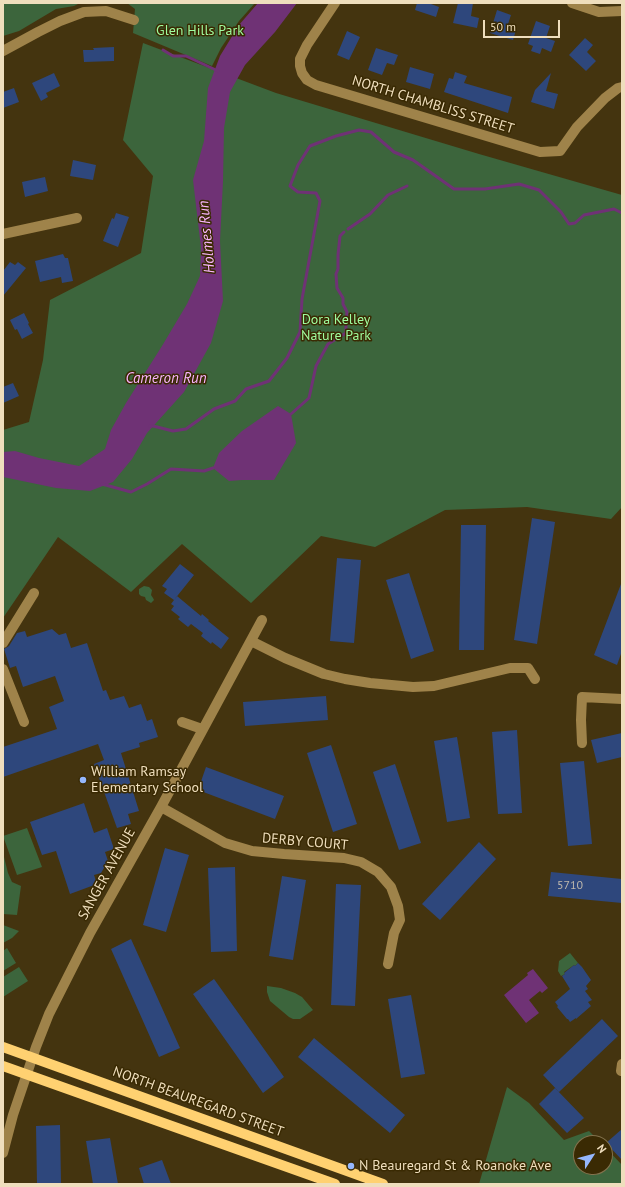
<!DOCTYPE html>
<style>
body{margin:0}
#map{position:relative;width:625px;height:1187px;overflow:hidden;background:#44340f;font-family:"PT Sans",sans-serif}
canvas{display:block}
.frame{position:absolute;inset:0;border:4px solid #efdebd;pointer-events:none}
.north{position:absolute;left:573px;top:1135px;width:40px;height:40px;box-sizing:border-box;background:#3a2a03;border:1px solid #82724d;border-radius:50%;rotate:54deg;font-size:11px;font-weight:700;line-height:16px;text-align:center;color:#efdebd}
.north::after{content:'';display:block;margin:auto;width:14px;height:18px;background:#95b7fd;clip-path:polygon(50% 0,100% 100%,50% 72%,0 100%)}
.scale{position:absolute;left:483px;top:20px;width:77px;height:18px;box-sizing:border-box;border:2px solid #efdebd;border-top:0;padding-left:5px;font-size:12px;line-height:14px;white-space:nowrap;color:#efdebd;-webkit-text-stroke:3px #3a2a03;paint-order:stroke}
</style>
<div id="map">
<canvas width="625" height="1187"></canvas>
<div class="frame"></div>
<div class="north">N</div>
<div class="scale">50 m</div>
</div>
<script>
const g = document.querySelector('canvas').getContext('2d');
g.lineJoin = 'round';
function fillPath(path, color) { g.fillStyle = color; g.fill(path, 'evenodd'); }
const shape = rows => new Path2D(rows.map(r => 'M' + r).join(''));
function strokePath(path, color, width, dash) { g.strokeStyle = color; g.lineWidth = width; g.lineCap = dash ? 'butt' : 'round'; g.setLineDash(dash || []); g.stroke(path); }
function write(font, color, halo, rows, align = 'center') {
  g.font = font + ' "PT Sans",sans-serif'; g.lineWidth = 3; g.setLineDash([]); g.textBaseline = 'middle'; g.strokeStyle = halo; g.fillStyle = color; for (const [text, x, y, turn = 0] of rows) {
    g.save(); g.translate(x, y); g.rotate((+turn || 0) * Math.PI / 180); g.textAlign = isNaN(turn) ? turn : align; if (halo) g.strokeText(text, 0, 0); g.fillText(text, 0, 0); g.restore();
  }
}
const green = shape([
 [3,3,80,3,74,6,56,9,19,31,3,36],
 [127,3,255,3,239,21,221,48,212,66,133,33,135,9],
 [143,43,276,93,479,154,622,195,622,507,611,519,527,507,445,510,375,547,321,536,251,603,182,544,131,592,58,537,3,618,3,430,29,422,43,360,50,300,141,253,153,176,123,140],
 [144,586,149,587,152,590,151,595,153,598,154,600,151,603,146,600,145,597,141,596,139,594,139,589],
 [27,828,42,867,17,875,3,836],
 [3,853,8,873,12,882,21,886,17,915,3,914],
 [3,925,19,931,12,938,3,943],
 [7,948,16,963,3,971,3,951],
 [570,953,578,963,575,966,574,965,564,972,565,974,561,976,558,971,559,961],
 [19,967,28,981,3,997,3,977],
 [267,986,281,988,295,993,302,997,313,1010,300,1019,293,1019,289,1017,270,1001,267,992],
 [507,1087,529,1103,564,1140,589,1131,601,1143,581,1143,581,1167,605,1167,605,1147,622,1165,622,1184,479,1184]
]);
const water = shape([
 [258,3,297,3,275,32,245,65,230,92,224,128,223,181,220,241,223,301,211,343,184,392,147,433,132,459,113,482,90,491,56,488,3,477,3,452,15,451,39,458,79,466,105,449,111,430,126,403,162,346,187,304,200,276,201,248,193,180,204,141,208,88,220,56,239,25],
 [278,406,291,414,296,443,274,480,242,480,229,481,213,468,219,453,242,431],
 [533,969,548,988,542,993,540,991,529,1000,539,1013,526,1023,504,995,528,975,527,973]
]);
const stream = shape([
 [163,50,173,56,186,56,218,71],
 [348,229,370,214,388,195,407,186],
 [291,414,309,398,316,366,328,344,346,333,346,321,347,312,343,304,343,298,337,288,336,274,338,269,338,255,340,236,344,232],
 [150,426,153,426,173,431,186,429,214,409,235,401,246,389,269,381,287,358,300,332,302,299,320,201,316,193,298,192,290,186,298,165,310,146,336,136,359,130,371,132,394,152,413,160,454,189,485,189,519,184,539,190,561,212,569,224,575,223,584,215,614,209,622,213],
 [102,484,131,492,147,484,171,469,204,471,213,468]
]);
const building = shape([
 [417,3,432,3,431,4,439,7,436,17,415,10],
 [458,3,473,3,471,16,479,18,477,28,453,23],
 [497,10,511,15,507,27,516,30,513,40,490,33],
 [536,21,550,26,546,38,555,41,551,52,542,48,540,54,531,51,533,46,528,44],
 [347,31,360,37,349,60,337,55],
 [585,38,593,45,587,52,596,61,586,71,569,55],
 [114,47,114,61,84,62,83,50,94,50,93,48],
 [376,48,398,55,394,65,387,63,382,75,368,70],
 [410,67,434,74,430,89,406,82],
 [455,72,467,76,464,83,512,97,508,113,444,92,449,78,453,79],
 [54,73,60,86,46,93,48,97,41,101,32,83],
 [551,73,546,91,558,94,554,109,531,102,535,90],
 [14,88,19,102,3,108,3,92],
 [73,160,96,165,93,180,70,176],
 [45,177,48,191,25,197,22,182],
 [116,213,129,217,118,247,103,241,112,218,114,219],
 [63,254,65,258,68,258,73,281,62,283,61,277,40,282,35,261],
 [10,262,15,265,18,262,26,268,3,296,3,271],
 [24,313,29,323,28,324,33,333,22,339,17,329,15,330,10,320],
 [13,383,19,396,3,403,3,387],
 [532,518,555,522,537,644,514,640],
 [461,525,486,525,484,650,459,650],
 [337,558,361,560,354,643,330,641],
 [180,564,194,575,174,600,164,593,167,589,162,586],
 [409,573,434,651,411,659,386,580],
 [621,584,622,651,617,665,594,655],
 [177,596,201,616,202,614,209,620,208,621,229,638,221,649,212,642,211,644,201,636,203,633,191,624,188,627,178,619,180,617,171,610,174,606,171,604],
 [52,629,59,635,66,633,71,648,87,643,103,691,106,690,110,700,124,696,129,708,141,704,147,721,152,719,158,737,139,743,140,747,121,753,139,811,128,814,131,824,117,828,94,764,104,760,98,744,3,777,3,747,57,729,49,707,64,701,55,676,23,687,16,666,10,668,4,649,9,646,17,633,25,631,27,637],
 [326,696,328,720,245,726,243,702],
 [517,730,522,813,498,814,492,732],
 [622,733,622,757,597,763,591,740],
 [457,737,470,818,447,822,434,741],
 [331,745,357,824,333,832,307,753],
 [584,761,592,844,568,846,560,763],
 [395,764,421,843,399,850,373,772],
 [206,767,284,796,275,819,198,790],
 [84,803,94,833,107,828,114,849,105,852,108,861,101,873,94,875,97,884,70,894,56,851,42,855,30,822],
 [479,842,496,859,440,920,422,904],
 [165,848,189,855,166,932,143,925],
 [235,867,237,951,211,952,208,868],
 [551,872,622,879,622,903,548,896],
 [282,876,306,880,293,960,269,956],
 [336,884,361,885,355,1006,331,1005],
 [131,939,180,1048,159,1057,111,949],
 [578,963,582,967,591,980,586,986,588,989,585,991,592,1000,588,1002,591,1006,576,1019,576,1018,570,1022,568,1019,567,1019,557,1007,558,1006,555,1002,570,989,562,976,565,974,564,973,574,965,575,966],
 [214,979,284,1077,263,1093,193,994],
 [411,995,425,1074,401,1078,388,999],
 [602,1019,618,1036,559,1092,543,1075],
 [314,1038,405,1115,390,1133,298,1057],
 [555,1088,584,1118,567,1133,539,1104],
 [60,1125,61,1184,37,1184,36,1126],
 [622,1129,622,1160,606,1143],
 [110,1138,118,1184,93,1184,86,1141],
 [162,1160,171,1184,144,1184,139,1168]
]);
const minor = shape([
 [335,3,307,45,300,59,300,66,302,73,307,80,316,85,540,152,560,151,577,127,605,98,618,88,622,87],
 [572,3,599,12,622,11],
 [3,51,38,32,60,21,84,12,106,11,134,20],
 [3,234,77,218],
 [251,641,285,658,324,674,345,679,370,683,413,687,434,686,510,668,528,668,535,679],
 [3,643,34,593],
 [3,669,24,722],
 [182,722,202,729],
 [582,743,581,720,582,697,622,699],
 [161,807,225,843,252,851,284,854,344,858,361,862,378,872,391,887,398,906,400,920,394,933,388,964],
 [622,1064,621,1071,622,1071],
 [3,1153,13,1115,36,1047,49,1014,90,933,161,807,262,620]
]);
const major = shape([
 [3,1047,383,1184],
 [3,1066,335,1184]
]);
const markers = [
 [83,780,4,"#95b7fd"],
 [351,1166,4,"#95b7fd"]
];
const numberNames = [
 ["5710",570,886]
];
const parkNames = [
 ["Glen Hills Park",200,31],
 ["Dora Kelley",336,320],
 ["Nature Park",336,336]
];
const streetNames = [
 ["NORTH CHAMBLISS STREET",433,105,17],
 ["DERBY COURT",305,842,5],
 ["SANGER AVENUE",107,874,-61],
 ["NORTH BEAUREGARD STREET",198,1102,20]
];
const poiNames = [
 ["William Ramsay",91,772],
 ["Elementary School",91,788],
 ["N Beauregard St & Roanoke Ave",359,1166]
];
const waterNames = [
 ["Holmes Run",207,237,-95],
 ["Cameron Run",166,379]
];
fillPath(green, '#3c653c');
fillPath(water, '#6f3275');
strokePath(stream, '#6f3275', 3);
fillPath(building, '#2e477c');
strokePath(minor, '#9f834a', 10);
strokePath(major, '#ffd171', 10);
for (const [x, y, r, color] of markers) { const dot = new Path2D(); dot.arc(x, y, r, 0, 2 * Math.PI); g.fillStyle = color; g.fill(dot); strokePath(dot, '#3a2a03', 1.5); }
write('12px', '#bfb8ad', null, numberNames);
write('14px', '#9ffd9f', '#3a2a03', parkNames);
write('14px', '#efdebd', '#3a2a03', streetNames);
write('14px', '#efdebd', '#3a2a03', poiNames, 'left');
write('italic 15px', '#fab5ff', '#3a2a03', waterNames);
</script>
